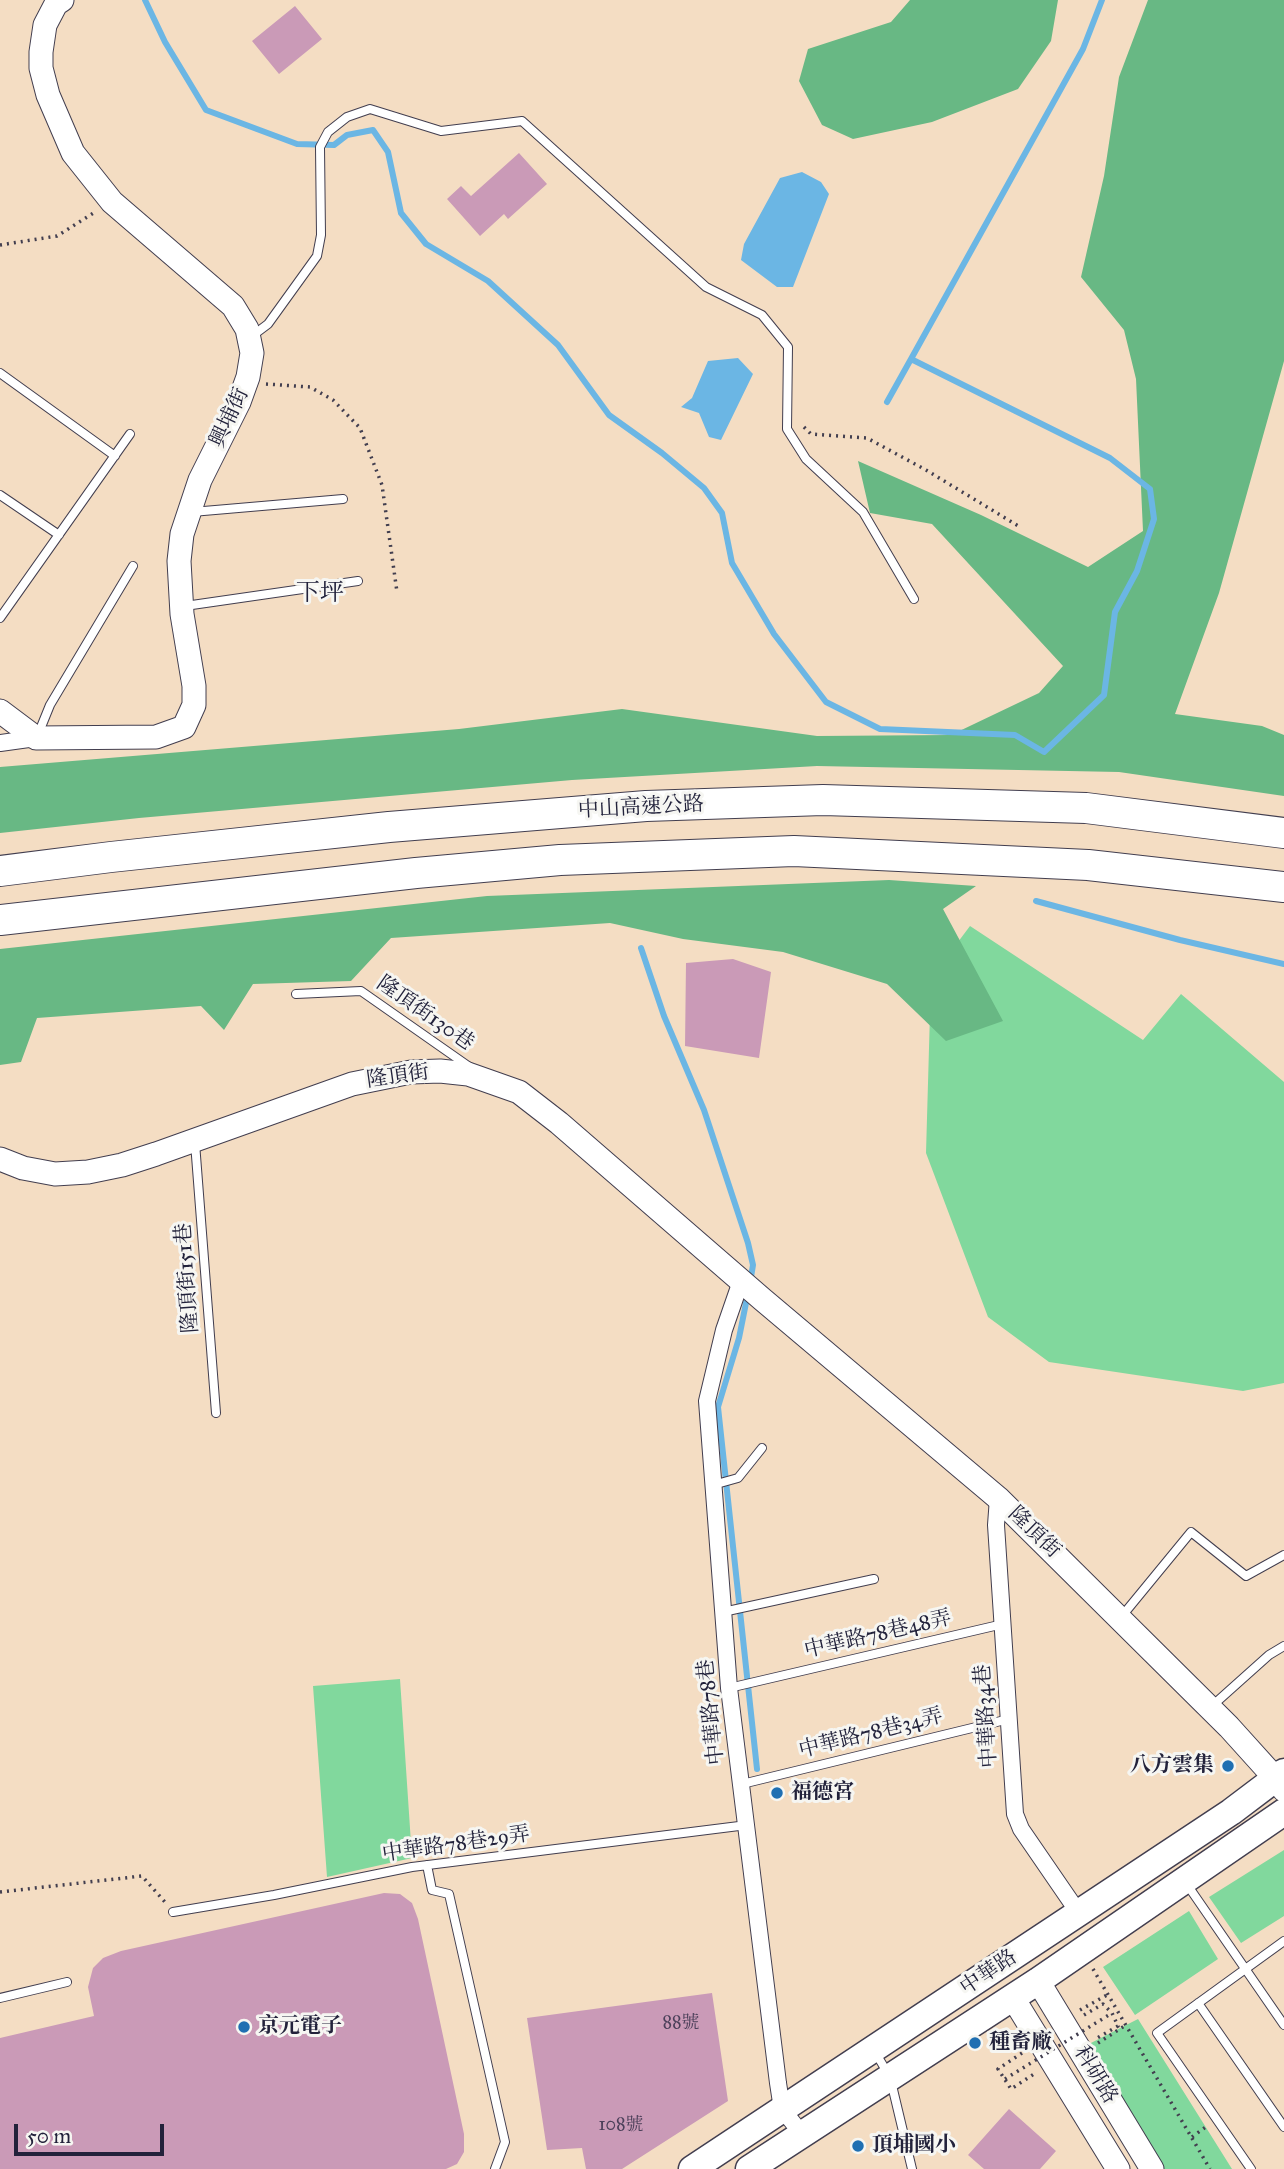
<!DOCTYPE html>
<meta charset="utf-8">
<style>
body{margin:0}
#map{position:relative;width:1284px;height:2169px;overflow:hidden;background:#f4ddc3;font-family:"IM FELL Great Primer",serif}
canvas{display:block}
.scale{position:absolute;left:14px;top:2124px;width:150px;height:32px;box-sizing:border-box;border:4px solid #22223b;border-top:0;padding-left:9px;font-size:21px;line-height:24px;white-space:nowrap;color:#22223b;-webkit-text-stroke:5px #f6f6f2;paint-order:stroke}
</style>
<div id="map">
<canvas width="1284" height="2169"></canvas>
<div class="scale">50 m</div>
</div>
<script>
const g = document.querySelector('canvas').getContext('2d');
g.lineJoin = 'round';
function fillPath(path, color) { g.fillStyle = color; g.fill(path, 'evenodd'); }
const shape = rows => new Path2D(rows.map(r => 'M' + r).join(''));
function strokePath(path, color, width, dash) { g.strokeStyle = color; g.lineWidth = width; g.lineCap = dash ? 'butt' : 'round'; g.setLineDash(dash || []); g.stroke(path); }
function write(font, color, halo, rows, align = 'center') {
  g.font = font + ' "IM FELL Great Primer","Noto Serif TC",serif'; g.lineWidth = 6; g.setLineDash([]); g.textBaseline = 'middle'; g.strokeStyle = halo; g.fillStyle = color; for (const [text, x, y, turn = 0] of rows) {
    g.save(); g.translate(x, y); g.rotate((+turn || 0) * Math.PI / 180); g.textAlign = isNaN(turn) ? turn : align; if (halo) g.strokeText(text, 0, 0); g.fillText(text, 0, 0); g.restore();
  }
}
const green = shape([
 [970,926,1143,1040,1181,994,1284,1082,1284,1383,1243,1391,1049,1362,988,1317,926,1153,931,978],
 [400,1679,412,1858,327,1877,313,1686],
 [1284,1850,1284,1916,1241,1943,1209,1897],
 [1189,1911,1218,1959,1135,2015,1103,1967],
 [1138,2019,1232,2169,1164,2169,1087,2045]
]);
const forest = shape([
 [910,0,1058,0,1051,41,1018,89,932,122,853,139,822,125,799,81,808,49,891,22],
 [1148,0,1284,0,1284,361,1219,593,1175,714,1262,726,1284,735,1284,796,1119,772,817,766,572,780,139,818,0,833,0,767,459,729,622,709,817,736,951,735,1039,693,1063,666,932,524,870,513,858,461,981,515,1088,567,1143,531,1136,379,1124,330,1081,277,1104,176,1119,77],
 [889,880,976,886,943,909,1003,1021,946,1041,887,984,783,952,683,939,610,923,391,938,351,981,253,984,224,1030,201,1006,37,1018,21,1062,0,1065,0,949,487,896]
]);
const water = shape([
 [802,172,821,182,829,194,793,287,777,287,741,260,744,244,780,178],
 [738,358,753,374,721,440,709,437,699,413,681,407,692,398,708,361]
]);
const stream = shape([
 [145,0,165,42,206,110,297,144,334,145,347,135,373,130,388,152,401,213,426,244,488,281,558,345,609,415,662,453,704,488,722,513,732,563,774,634,826,702,880,729,1015,735,1044,752,1104,695,1115,612,1137,571,1154,519,1150,489,1110,458,911,359,1083,49,1102,0],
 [887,402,911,359],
 [1036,901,1180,940,1284,964],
 [641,948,664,1016,704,1110,748,1243,753,1265,750,1283],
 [748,1293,739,1338,718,1407,757,1769]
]);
const building = shape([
 [295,6,322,39,279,74,252,41],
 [519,153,547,184,508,219,504,214,480,236,447,199,461,186,471,196],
 [733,959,771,972,759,1058,685,1046,686,963],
 [384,1893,400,1894,412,1903,418,1919,464,2134,464,2152,457,2164,446,2169,0,2169,0,2038,94,2016,88,1987,93,1968,103,1958,121,1951],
 [712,1993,728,2101,622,2169,586,2169,582,2148,547,2150,527,2018],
 [1009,2109,1056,2151,1040,2169,984,2169,968,2155]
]);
const path = shape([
 [0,245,57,236,95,212],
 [266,384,310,387,333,400,360,428,382,485,397,592],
 [804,427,811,434,867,438,926,470,1020,527],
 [0,1892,142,1876,165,1902],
 [1093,1969,1210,2169],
 [1080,2010,1107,1995],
 [1084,2015,1103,2004,1112,2013,1118,2026,1097,2038],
 [1098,2043,1126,2025],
 [1022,2053,998,2069,1011,2089,1034,2074],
 [1192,2137,1207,2126]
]);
const lane = shape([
 [252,336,268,324,317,256,321,235,320,147,328,132,347,117,370,109,441,131,522,121,706,287,762,315,788,347,787,429,806,459,863,512,914,599],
 [0,373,115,456],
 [0,495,59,535],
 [192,512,343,499],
 [185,606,358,581],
 [0,618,130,434],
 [37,737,50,705,133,566],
 [296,994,361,991,471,1068],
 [195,1143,216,1413],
 [713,1485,738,1478,762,1448],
 [723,1612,874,1579],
 [1122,1616,1191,1532,1246,1576,1284,1555],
 [729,1688,1003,1624],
 [1212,1706,1269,1655,1284,1646],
 [742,1784,1009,1719],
 [427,1865,432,1890,449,1894,505,2142,495,2169],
 [1186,1883,1284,2025],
 [173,1912,274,1895,412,1867,747,1825],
 [0,1998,67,1982],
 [1198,2003,1284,2127],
 [875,2052,890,2077,912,2169],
 [1251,2169,1157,2033,1284,1941]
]);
const street = shape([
 [0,743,36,738],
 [741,1281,724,1330,707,1401,729,1688,778,2083,782,2109,802,2134],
 [998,1498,996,1525,1015,1814,1021,1829,1078,1912]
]);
const secondary = shape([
 [0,711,36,738,156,737,184,727,194,705,194,686,182,614,179,561,182,534,200,480,239,402,248,377,252,353,247,329,233,306,112,202,73,153,48,95,41,68,41,52,45,25,56,4,62,0],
 [0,1159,23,1168,55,1174,88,1172,122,1165,156,1154,352,1084,411,1072,440,1071,468,1074,519,1092,559,1123,762,1299,998,1498,1229,1727,1275,1778,1284,1790],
 [1038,1981,1152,2169],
 [1013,1998,1118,2169]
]);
const primary = shape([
 [692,2169,1231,1812,1284,1772],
 [749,2169,1038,1981,1284,1812]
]);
const highway = shape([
 [0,871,111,857,389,827,646,806,823,800,1086,808,1284,833],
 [0,920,416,873,560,860,794,851,1088,865,1284,887]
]);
const pathBridge = shape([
 [1005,2079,1112,2013]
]);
const markers = [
 [1228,1766,7,"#1f6fb2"],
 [777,1793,7,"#1f6fb2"],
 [244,2027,7,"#1f6fb2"],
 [975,2043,7,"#1f6fb2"],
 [858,2146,7,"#1f6fb2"]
];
const numberNames = [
 ["88號",681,2024],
 ["108號",621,2126]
];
const streetNames = [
 ["興埔街",230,418,-65],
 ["中山高速公路",641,808,-3],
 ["隆頂街130巷",425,1014,35],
 ["隆頂街",398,1077,-8],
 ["隆頂街151巷",188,1278,-94],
 ["隆頂街",1034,1533,44],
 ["中華路78巷48弄",878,1635,-13],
 ["中華路78巷",712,1712,-96],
 ["中華路34巷",987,1716,-94],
 ["中華路78巷34弄",871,1734,-14],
 ["中華路78巷29弄",456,1845,-8],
 ["中華路",989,1973,-34],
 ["科研路",1095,2075,59]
];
const poiNames = [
 ["八方雲集",1214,1766,"right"],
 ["福德宮",791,1793],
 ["京元電子",258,2027],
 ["種畜廠",989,2043],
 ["頂埔國小",872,2146]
];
const quarterNames = [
 ["下坪",320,594]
];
fillPath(green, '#81d89d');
fillPath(forest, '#68b884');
fillPath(water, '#6bb6e4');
strokePath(stream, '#6bb6e4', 6);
fillPath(building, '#ca9ab7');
strokePath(lane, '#423e4f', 10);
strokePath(street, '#423e4f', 18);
strokePath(secondary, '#423e4f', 25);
strokePath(primary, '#423e4f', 29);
strokePath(highway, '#423e4f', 32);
strokePath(path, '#423e4f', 3.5, [2, 5]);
strokePath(lane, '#fff', 8);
strokePath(street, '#fff', 16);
strokePath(secondary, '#fff', 23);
strokePath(primary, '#fff', 26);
strokePath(highway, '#fff', 30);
strokePath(pathBridge, '#423e4f', 3.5, [2, 5]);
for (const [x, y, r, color] of markers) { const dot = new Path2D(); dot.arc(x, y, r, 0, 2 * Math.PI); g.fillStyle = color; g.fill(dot); strokePath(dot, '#f6f6f2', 2.5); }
write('18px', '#4c405a', null, numberNames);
write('21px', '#22223b', '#f6f6f2', streetNames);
write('bold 21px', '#22223b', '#f6f6f2', poiNames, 'left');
write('24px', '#22223b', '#f6f6f2', quarterNames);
</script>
